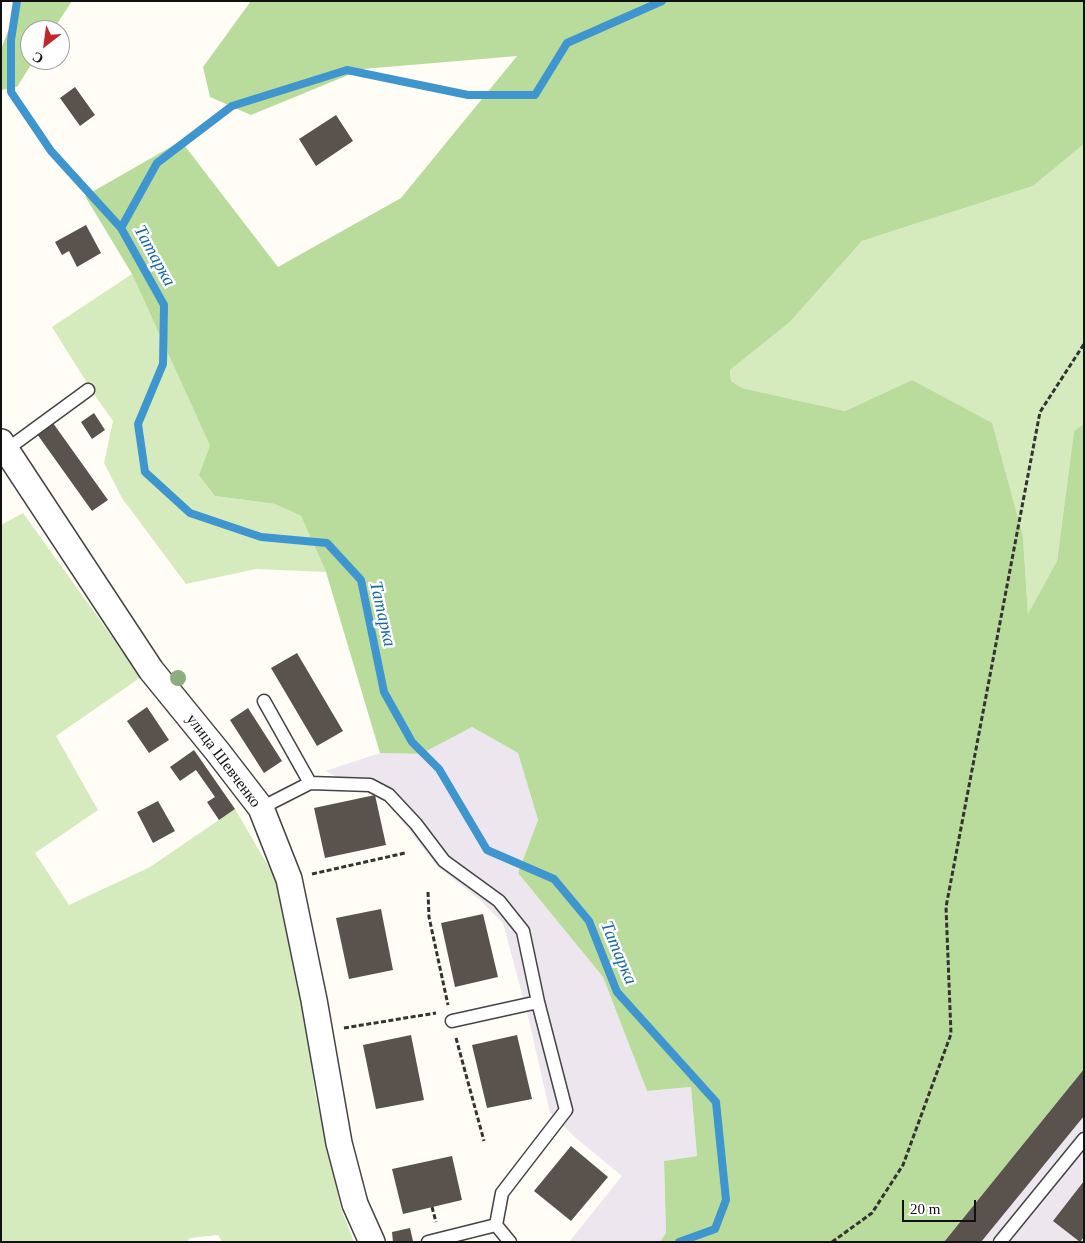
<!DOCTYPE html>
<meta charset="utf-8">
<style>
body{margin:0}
#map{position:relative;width:1085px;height:1243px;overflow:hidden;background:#fffdf5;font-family:"Times New Roman",serif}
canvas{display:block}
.frame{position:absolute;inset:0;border:2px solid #111;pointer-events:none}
.north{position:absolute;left:20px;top:20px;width:50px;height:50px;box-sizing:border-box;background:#fff;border:1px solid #a0a0a0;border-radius:50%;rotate:210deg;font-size:14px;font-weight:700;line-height:20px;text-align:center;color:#111}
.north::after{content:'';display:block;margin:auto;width:18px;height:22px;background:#c4262e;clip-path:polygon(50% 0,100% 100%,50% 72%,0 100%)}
.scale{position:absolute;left:902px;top:1200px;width:74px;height:22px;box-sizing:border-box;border:2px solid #111;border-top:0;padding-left:6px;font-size:15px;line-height:18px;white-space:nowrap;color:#111;-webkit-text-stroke:4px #fff;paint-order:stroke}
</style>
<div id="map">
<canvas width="1085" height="1243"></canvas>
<div class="frame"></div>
<div class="north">С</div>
<div class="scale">20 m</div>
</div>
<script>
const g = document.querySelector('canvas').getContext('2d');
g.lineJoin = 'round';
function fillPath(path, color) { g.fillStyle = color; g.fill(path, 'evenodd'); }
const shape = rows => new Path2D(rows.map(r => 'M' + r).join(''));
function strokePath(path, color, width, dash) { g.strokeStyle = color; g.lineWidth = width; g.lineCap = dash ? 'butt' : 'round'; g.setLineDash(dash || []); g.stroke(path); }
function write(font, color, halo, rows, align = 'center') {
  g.font = font + ' "Times New Roman",serif'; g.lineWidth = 5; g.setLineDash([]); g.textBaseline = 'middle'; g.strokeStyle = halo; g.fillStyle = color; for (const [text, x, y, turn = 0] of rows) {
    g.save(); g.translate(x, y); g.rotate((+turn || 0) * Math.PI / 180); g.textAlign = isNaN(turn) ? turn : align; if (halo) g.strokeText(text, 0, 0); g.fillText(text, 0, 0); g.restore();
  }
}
const industrial = shape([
 [472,727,518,753,538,820,518,873,603,977,647,1091,691,1087,697,1156,664,1161,666,1233,660,1242,569,1242,622,1176,577,1139,550,1113,528,1016,503,923,480,900,438,867,386,801,325,771,380,753,421,754],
 [1084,1069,1084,1242,944,1242]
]);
const green = shape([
 [1084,144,1084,424,1074,431,1057,561,1028,615,1023,537,912,380,845,411,742,388,731,381,730,370,790,322,862,241,1033,186],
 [132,274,210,446,215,496,275,504,301,516,326,572,256,569,186,584,122,498,104,463,113,421,94,394,52,327],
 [23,513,141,677,56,736,98,810,35,853,69,905,150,867,235,809,276,879,303,997,315,1093,341,1209,354,1242,222,1242,218,1235,190,1238,187,1242,1,1242,1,525]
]);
const forest = shape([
 [20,1,72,1,53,30,30,30,30,60,34,60,17,87,2,90,1,49],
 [251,1,1084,1,1084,144,1033,186,862,241,790,322,730,370,731,381,742,388,845,411,912,380,992,423,1023,537,1028,614,1057,561,1074,431,1084,424,1084,1069,944,1242,660,1242,666,1233,664,1161,697,1156,691,1087,647,1091,603,977,518,873,538,820,518,753,472,727,421,754,380,753,326,572,301,516,275,504,215,496,199,475,210,446,132,274,85,196,181,141,278,267,401,198,517,56,363,69,251,115,210,97,203,67]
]);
const stream = shape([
 [17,1,11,40,11,92,51,151,121,228,164,305,163,364,138,424,145,472,190,513,261,537,327,543,361,580,384,692,412,742,439,769,487,850,554,879,589,921,617,992,716,1102,726,1200,715,1229,679,1242],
 [121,228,157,163,232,106,347,70,468,95,535,95,567,43,662,1]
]);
const building = shape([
 [75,87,95,115,80,126,60,98],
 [336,115,353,141,316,166,299,139],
 [86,225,101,253,77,267,69,251,62,255,55,242],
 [94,413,105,430,92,439,81,422],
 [53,423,108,500,92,511,37,434],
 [297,653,343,731,317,746,271,668],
 [147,707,169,740,149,753,127,721],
 [248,708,282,761,264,773,230,720],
 [194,750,235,809,219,820,207,802,215,797,196,770,180,781,170,767],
 [375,795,386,845,325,858,314,808],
 [158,801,175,831,153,843,137,812],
 [381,909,393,970,349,979,336,918],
 [483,914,498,977,455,987,441,923],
 [411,1035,424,1100,376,1109,363,1045],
 [517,1035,532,1099,487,1108,472,1045],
 [1084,1069,1084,1116,981,1242,944,1242],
 [571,1146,608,1177,571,1221,534,1191],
 [452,1156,462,1200,403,1214,392,1169],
 [1084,1181,1084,1237,1080,1242,1053,1221],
 [410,1228,413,1241,393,1242,392,1232]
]);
const path = shape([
 [312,874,405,853],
 [428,892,429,917,448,1005],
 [344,1028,436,1013],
 [456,1038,484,1141],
 [432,1207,436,1222],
 [832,1242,872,1213,903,1165,951,1034,946,907,1040,412,1084,344]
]);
const service = shape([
 [6,450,88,390],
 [264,701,310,783],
 [261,808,310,783,370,785,389,795,416,824,444,861,499,901,523,931,538,1002,566,1110,502,1193,496,1225,428,1242],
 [452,1021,538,1002],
 [496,1225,510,1242],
 [1000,1242,1084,1139]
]);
const minor = shape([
 [1,442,151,670,217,751,261,808,289,879,314,1000,339,1143,355,1204,372,1242]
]);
const trees = [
 [178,678]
];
const streetNames = [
 ["улица Шевченко",223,761,53]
];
const waterNames = [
 ["Татарка",154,256,61],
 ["Татарка",382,614,77],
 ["Татарка",618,953,67]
];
fillPath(industrial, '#eee6ef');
fillPath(green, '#d5ebbd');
fillPath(forest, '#b9dc9c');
strokePath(stream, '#3f96cf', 8);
fillPath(building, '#5a524d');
strokePath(service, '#444', 15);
strokePath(minor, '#444', 28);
strokePath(path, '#333', 3, [5, 2.5]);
strokePath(service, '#fff', 12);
strokePath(minor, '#fff', 25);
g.fillStyle = '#8dad7f';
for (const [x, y] of trees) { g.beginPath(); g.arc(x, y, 8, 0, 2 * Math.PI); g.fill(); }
write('16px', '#111', '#fff', streetNames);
write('italic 18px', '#1768a6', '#fff', waterNames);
</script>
